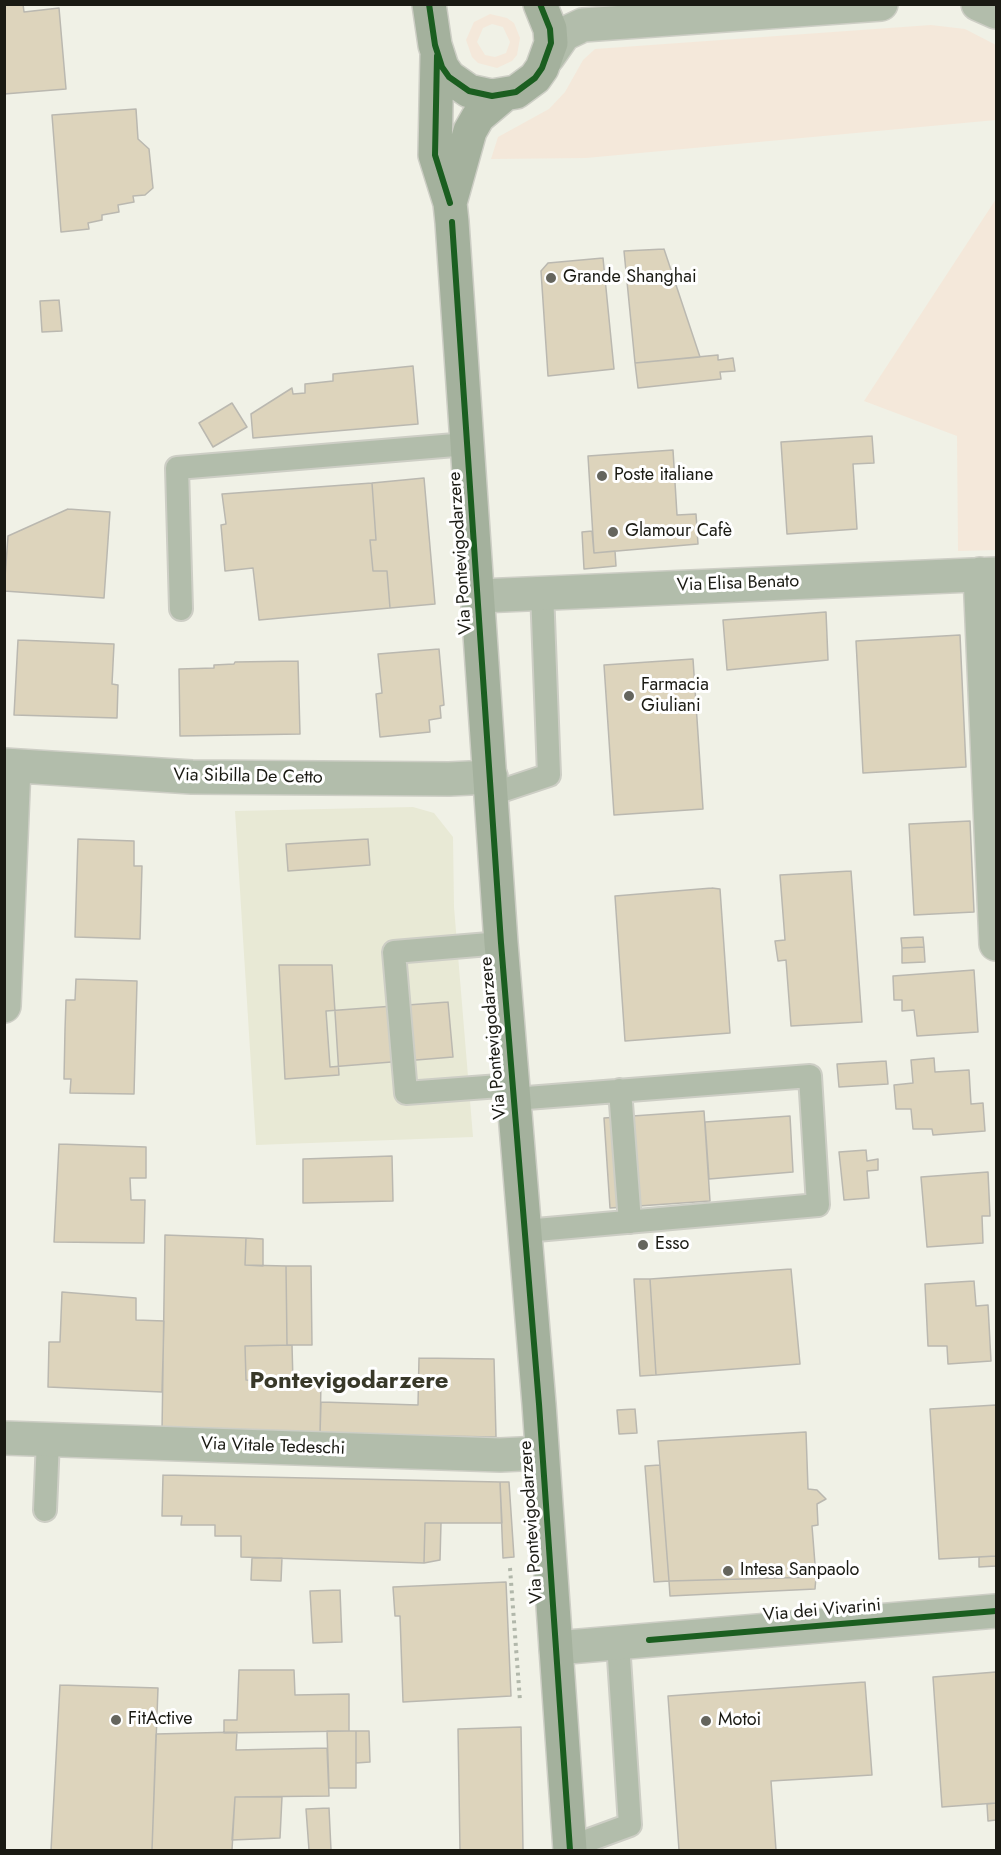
<!DOCTYPE html>
<meta charset="utf-8">
<style>
body{margin:0}
#map{position:relative;width:1001px;height:1855px;overflow:hidden;background:#f0f1e6;font-family:Jost,sans-serif}
canvas{display:block}
.frame{position:absolute;inset:0;border:6px solid #1a1a13;pointer-events:none}
</style>
<div id="map">
<canvas width="1001" height="1855"></canvas>
<div class="frame"></div>
</div>
<script>
const g = document.querySelector('canvas').getContext('2d');
g.lineJoin = 'round';
function fillPath(path, color) { g.fillStyle = color; g.fill(path, 'evenodd'); }
const shape = rows => new Path2D(rows.map(r => 'M' + r).join(''));
function strokePath(path, color, width, dash) { g.strokeStyle = color; g.lineWidth = width; g.lineCap = dash ? 'butt' : 'round'; g.setLineDash(dash || []); g.stroke(path); }
function write(font, color, halo, rows, align = 'center') {
  g.font = font + ' Jost,sans-serif'; g.lineWidth = 6; g.setLineDash([]); g.textBaseline = 'middle'; g.strokeStyle = halo; g.fillStyle = color; for (const [text, x, y, turn = 0] of rows) {
    g.save(); g.translate(x, y); g.rotate((+turn || 0) * Math.PI / 180); g.textAlign = isNaN(turn) ? turn : align; if (halo) g.strokeText(text, 0, 0); g.fillText(text, 0, 0); g.restore();
  }
}
const built = shape([
 [413,807,434,813,453,837,454,907,473,1137,256,1145,235,811]
]);
const green = shape([
 [490,14,507,18,514,23,520,38,517,55,512,61,497,68,478,63,472,57,466,40,474,22],
 [492,24,503,27,510,42,506,53,495,57,485,55,477,42,483,28],
 [931,25,965,29,996,45,996,120,586,158,491,159,498,137,549,109,565,92,583,60,595,49],
 [996,199,996,550,958,551,957,436,864,401]
]);
const building = shape([
 [4,4,23,4,24,12,59,8,66,89,4,94,4,4],
 [136,109,138,139,149,149,153,188,145,195,133,196,134,202,118,205,119,212,102,215,102,220,88,223,89,229,61,232,52,115,136,109],
 [664,249,700,357,635,363,624,251,664,249],
 [603,258,614,369,548,376,541,271,548,263,603,258],
 [59,300,62,331,42,332,40,301,59,300],
 [718,355,718,360,733,358,735,371,720,372,721,379,638,388,635,363,718,355],
 [413,366,418,424,253,438,251,414,292,388,293,394,305,393,305,384,333,381,333,374,413,366],
 [232,403,247,427,213,447,199,423,232,403],
 [872,436,874,463,853,464,857,529,787,534,781,442,872,436],
 [673,450,677,515,696,514,698,544,594,553,588,456,673,450],
 [424,478,435,604,390,608,387,571,373,571,370,540,376,540,372,483,424,478],
 [372,483,376,540,370,540,373,571,387,571,390,608,259,620,253,568,225,571,221,525,226,524,222,494,372,483],
 [68,509,110,512,104,598,4,591,8,536,68,509],
 [592,531,594,553,615,551,616,566,584,569,582,532,592,531],
 [826,612,828,660,727,670,723,620,826,612],
 [960,635,966,767,863,773,856,641,960,635],
 [18,640,114,644,112,684,118,685,117,718,14,715,18,640],
 [439,649,444,705,440,706,441,718,429,720,430,732,380,737,376,694,382,693,378,654,439,649],
 [693,659,703,809,614,815,604,665,693,659],
 [298,661,300,734,180,736,179,669,214,668,214,665,234,664,235,662,298,661],
 [970,821,974,912,914,915,909,824,970,821],
 [78,839,134,841,134,866,142,866,140,939,75,937,78,839],
 [368,839,370,865,288,871,286,844,368,839],
 [851,871,862,1022,791,1026,786,960,778,961,775,941,785,940,780,875,851,871],
 [712,888,720,889,730,1033,625,1041,615,896,712,888],
 [923,937,924,947,902,948,901,938,923,937],
 [924,947,925,962,902,963,902,948,924,947],
 [279,965,332,965,339,1075,285,1079,279,965],
 [974,970,978,1032,917,1036,914,1010,902,1011,902,1000,894,1000,893,976,974,970],
 [76,979,137,981,134,1094,70,1093,71,1079,64,1079,65,1030,66,1000,75,1000,76,979],
 [448,1002,453,1057,330,1067,326,1011,448,1002],
 [934,1058,935,1072,969,1070,971,1104,983,1103,985,1131,933,1135,932,1129,913,1129,911,1109,896,1109,894,1085,913,1083,911,1060,934,1058],
 [886,1061,888,1084,839,1087,837,1064,886,1061],
 [704,1111,710,1201,610,1208,604,1118,704,1111],
 [790,1116,793,1172,709,1179,705,1122,790,1116],
 [59,1144,146,1147,146,1178,130,1178,131,1200,145,1200,144,1243,54,1242,59,1144],
 [866,1150,867,1161,878,1159,878,1170,867,1171,869,1198,844,1200,839,1152,866,1150],
 [392,1156,393,1201,303,1203,303,1159,392,1156],
 [988,1172,990,1216,982,1216,983,1243,927,1247,921,1177,988,1172],
 [165,1235,246,1238,245,1265,286,1266,287,1345,245,1346,246,1380,321,1381,320,1434,162,1432,165,1235],
 [246,1238,263,1239,263,1266,245,1265,246,1238],
 [286,1266,311,1266,312,1345,287,1345,286,1266],
 [791,1269,800,1364,656,1375,650,1279,791,1269],
 [634,1279,650,1279,656,1375,640,1376,634,1279],
 [974,1281,976,1306,988,1305,991,1361,948,1364,947,1346,928,1346,925,1284,974,1281],
 [62,1292,136,1298,136,1320,164,1321,162,1392,48,1387,49,1342,60,1342,62,1292],
 [292,1345,293,1382,246,1380,245,1346,292,1345],
 [419,1358,494,1359,496,1437,320,1434,321,1402,418,1405,419,1358],
 [996,1405,996,1556,939,1559,930,1409,996,1405],
 [635,1409,637,1433,619,1434,617,1410,635,1409],
 [806,1432,808,1489,817,1490,826,1499,817,1504,818,1525,812,1526,816,1577,669,1581,658,1441,806,1432],
 [660,1465,669,1581,654,1582,645,1466,660,1465],
 [163,1475,500,1482,502,1523,425,1523,424,1563,241,1557,241,1536,215,1536,215,1525,181,1525,182,1516,162,1516,163,1475],
 [500,1482,509,1482,514,1557,503,1558,500,1482],
 [425,1523,441,1523,440,1560,424,1563,425,1523],
 [996,1556,996,1566,979,1567,979,1557,996,1556],
 [252,1558,282,1558,281,1581,251,1580,252,1558],
 [816,1577,815,1589,670,1596,669,1581,816,1577],
 [506,1582,511,1696,403,1702,400,1616,395,1616,393,1587,506,1582],
 [340,1590,342,1642,313,1643,310,1591,340,1590],
 [239,1670,294,1670,295,1695,349,1694,349,1731,224,1733,224,1720,237,1720,239,1670],
 [996,1672,996,1803,942,1807,933,1677,996,1672],
 [865,1682,872,1775,771,1781,776,1850,679,1850,668,1696,865,1682],
 [60,1685,158,1688,152,1850,51,1850,60,1685],
 [521,1727,523,1850,460,1850,458,1729,521,1727],
 [327,1731,356,1731,356,1788,329,1788,327,1731],
 [356,1731,369,1731,370,1762,356,1763,356,1731],
 [237,1732,236,1750,327,1748,329,1796,235,1797,232,1850,152,1850,156,1734,237,1732],
 [235,1797,282,1797,280,1838,232,1840,235,1797],
 [996,1803,996,1820,988,1821,987,1804,996,1803],
 [329,1808,331,1850,309,1850,306,1809,329,1808]
]);
const path = shape([
 [510,1568,520,1701]
]);
const service = shape([
 [181,609,177,468,467,444],
 [492,794,549,775,542,591],
 [501,943,394,952,406,1093,513,1085],
 [620,1090,630,1222],
 [514,1099,810,1076,818,1205,525,1231],
 [45,1510,48,1440],
 [570,1847,630,1825,618,1643]
]);
const minor = shape([
 [978,4,996,12],
 [548,57,564,34,583,25,881,4],
 [980,574,996,944],
 [480,596,996,574],
 [4,765,192,777,449,779,491,777],
 [4,1006,14,766],
 [4,1438,500,1455,542,1453],
 [556,1648,996,1611]
]);
const secondary = shape([
 [429,4,435,45,442,67,449,77,469,91,492,96,516,92,535,78,542,68,551,43,550,29,540,4],
 [437,56,435,155,450,203,452,222,501,943,539,1404,570,1850],
 [450,203,470,131,478,117,504,95]
]);
const cycleway = shape([
 [429,4,435,45,442,67,449,77,469,91,492,96,516,92,535,78,542,68,551,43,550,29,540,4],
 [437,56,435,155,450,203],
 [452,222,501,943,539,1404,570,1850],
 [649,1640,996,1611]
]);
const markers = [
 [551,278,6,"#65655d"],
 [602,476,6,"#65655d"],
 [613,532,6,"#65655d"],
 [629,696,6,"#65655d"],
 [643,1245,6,"#65655d"],
 [728,1571,6,"#65655d"],
 [116,1720,6,"#65655d"],
 [706,1721,6,"#65655d"]
];
const poiNames = [
 ["Grande Shanghai",563,278],
 ["Poste italiane",614,476],
 ["Glamour Cafè",625,532],
 ["Farmacia",641,686],
 ["Giuliani",641,707],
 ["Esso",655,1245],
 ["Intesa Sanpaolo",740,1571],
 ["FitActive",128,1720],
 ["Motoi",718,1721]
];
const streetNames = [
 ["Via Pontevigodarzere",461,553,-94],
 ["Via Elisa Benato",738,584,-2],
 ["Via Sibilla De Cetto",248,777,1],
 ["Via Pontevigodarzere",494,1038,-95],
 ["Via Vitale Tedeschi",273,1447,2],
 ["Via Pontevigodarzere",532,1522,-94],
 ["Via dei Vivarini",822,1611,-5]
];
const districtNames = [
 ["Pontevigodarzere",349,1382]
];
fillPath(built, '#e8e9d5');
fillPath(green, '#f4e8da');
fillPath(building, '#ddd4bc');
strokePath(building, '#bab8b0', 1.5);
strokePath(service, '#cdcec5', 26);
strokePath(minor, '#cdcec5', 36);
strokePath(secondary, '#cdcec5', 36);
strokePath(path, '#b1b7aa', 4, [3, 4.5]);
strokePath(service, '#b2bdab', 22);
strokePath(minor, '#b2bdab', 33);
strokePath(secondary, '#a4b19d', 33);
strokePath(cycleway, '#1b5e20', 6);
for (const [x, y, r, color] of markers) { const dot = new Path2D(); dot.arc(x, y, r, 0, 2 * Math.PI); g.fillStyle = color; g.fill(dot); strokePath(dot, '#fff', 2); }
write('18px', '#1a1a13', '#fff', poiNames, 'left');
write('18px', '#1a1a13', '#fff', streetNames);
write('bold 24px', '#383829', '#fff', districtNames);
</script>
